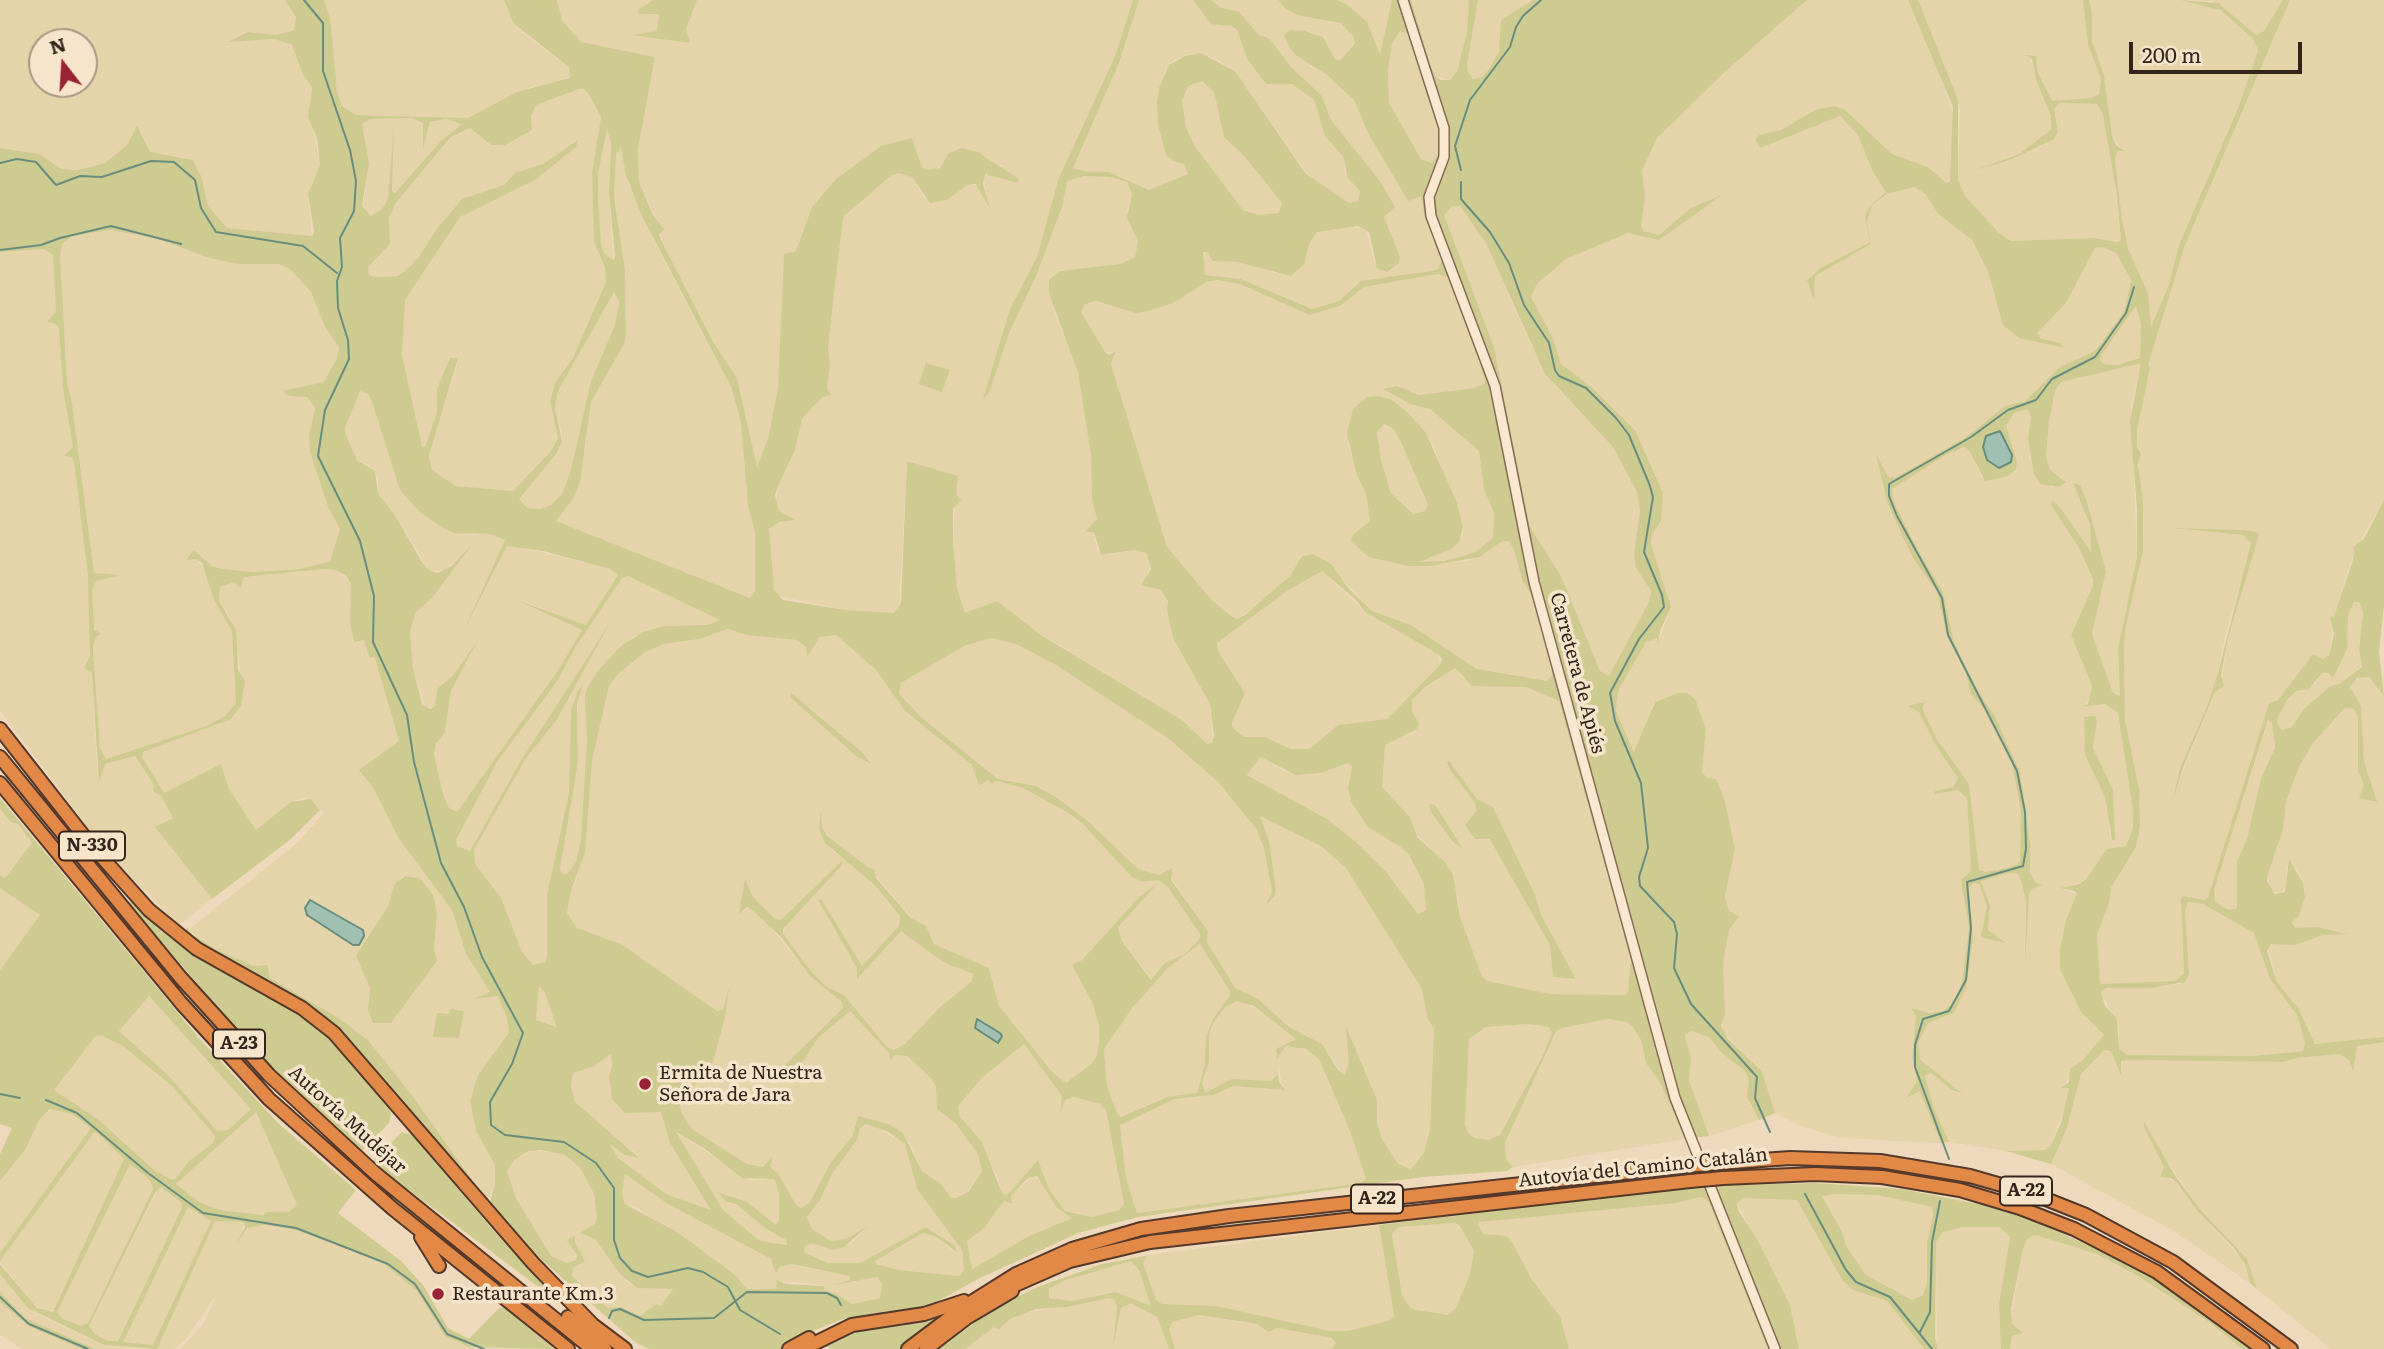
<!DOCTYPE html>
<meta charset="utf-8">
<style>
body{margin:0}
#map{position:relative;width:2384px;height:1349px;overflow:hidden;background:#efd9bc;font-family:Literata,serif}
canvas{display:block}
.north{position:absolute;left:28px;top:28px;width:70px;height:70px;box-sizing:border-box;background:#f6e4cb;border:2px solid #a99785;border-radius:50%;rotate:343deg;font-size:19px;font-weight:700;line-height:28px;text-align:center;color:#35241b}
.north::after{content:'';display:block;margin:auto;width:24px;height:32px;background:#972334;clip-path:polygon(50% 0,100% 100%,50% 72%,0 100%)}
.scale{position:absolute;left:2129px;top:42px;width:173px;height:32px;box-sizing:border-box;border:4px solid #35241b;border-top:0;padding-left:9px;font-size:21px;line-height:24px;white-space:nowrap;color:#35241b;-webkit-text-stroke:5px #f6e4cb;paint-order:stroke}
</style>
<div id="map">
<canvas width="2384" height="1349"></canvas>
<div class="north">N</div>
<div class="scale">200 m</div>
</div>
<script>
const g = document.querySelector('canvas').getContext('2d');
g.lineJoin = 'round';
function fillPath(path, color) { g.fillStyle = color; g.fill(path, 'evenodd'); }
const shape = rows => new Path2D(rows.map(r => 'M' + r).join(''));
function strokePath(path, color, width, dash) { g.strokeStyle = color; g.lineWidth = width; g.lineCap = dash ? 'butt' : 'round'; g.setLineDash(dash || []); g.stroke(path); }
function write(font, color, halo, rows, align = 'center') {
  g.font = font + ' Literata,serif'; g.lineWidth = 7; g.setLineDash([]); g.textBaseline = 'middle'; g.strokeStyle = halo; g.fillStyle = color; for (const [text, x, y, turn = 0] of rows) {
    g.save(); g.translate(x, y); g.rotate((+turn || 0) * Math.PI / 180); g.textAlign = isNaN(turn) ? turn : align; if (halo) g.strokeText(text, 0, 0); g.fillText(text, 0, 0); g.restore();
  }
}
const farmland = shape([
 [0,0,285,0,296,17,294,30,276,35,248,32,231,41,274,39,292,46,303,75,312,87,309,107,320,165,308,194,312,236,227,228,208,206,198,168,186,158,150,152,137,128,127,145,105,163,78,170,63,169,39,154,0,148],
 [42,42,84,42,84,84,42,84],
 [324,0,504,0,514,24,521,32,569,67,572,75,563,81,532,87,468,118,356,115,342,106,337,92,330,18],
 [557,0,653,0,646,4,661,17,657,31,637,35,689,43,686,29,697,0,1133,0,1115,56,1058,180,1037,257,1010,309,989,393,1008,333,1041,263,1067,181,1084,176,1110,177,1127,182,1132,194,1127,211,1138,241,1135,257,1120,264,1060,271,1055,313,1078,373,1091,455,1092,499,1097,519,1086,531,1094,532,1097,551,1106,555,1134,550,1147,553,1151,560,1147,577,1151,585,1166,595,1173,638,1210,704,1212,743,1207,745,1182,720,1018,620,983,608,965,613,957,588,953,540,957,476,907,461,899,610,890,614,846,610,777,596,772,583,768,534,774,524,793,519,779,511,776,504,778,486,795,450,802,419,822,396,830,395,827,389,830,365,828,348,843,217,892,175,899,173,912,177,925,199,949,199,967,185,977,185,988,206,983,177,1003,167,978,152,962,148,949,153,940,168,927,170,922,167,912,138,881,146,836,179,812,207,796,251,784,255,778,387,768,439,757,468,737,378,712,340,663,244,659,225,639,182,638,149,655,57,581,42,562,20],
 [1139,0,1193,0,1200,11,1237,30,1247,59,1266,84,1292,84,1314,100,1325,136,1344,158,1345,173,1360,191,1358,201,1349,203,1311,179,1235,71,1212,57,1195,53,1175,59,1165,72,1157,103,1158,124,1166,155,1173,161,1184,164,1189,174,1149,190,1109,172,1087,172,1073,168,1119,63],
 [1211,0,1278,0,1287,10,1301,16,1341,23,1348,29,1355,42,1340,61,1335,59,1323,37,1305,31,1310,66,1328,76,1354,100,1368,133,1408,201,1421,195,1425,217,1442,260,1438,269,1401,278,1377,279,1355,286,1339,301,1312,309,1241,279,1205,275,1202,255,1207,251,1214,261,1237,262,1284,275,1307,255,1310,242,1317,232,1341,227,1366,228,1374,262,1399,263,1400,257,1384,217,1394,207,1380,181,1331,120,1322,96,1291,67,1270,39,1258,34,1234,11,1222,8],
 [1336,0,1392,0,1380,56,1367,22],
 [1411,0,1469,0,1467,33,1457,71,1450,80,1435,76],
 [1478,0,1533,0,1519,12,1508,15,1501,24,1499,51,1489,68,1482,77,1473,79,1468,72,1467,65],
 [1807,0,1908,0,1934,58,1954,116,1952,177,1946,183,1928,167,1892,154,1844,109,1835,106,1815,110,1781,130,1759,135,1755,140,1762,148,1840,116,1858,135,1872,170,1886,192,1869,207,1865,216,1870,242,1814,273,1807,280,1814,295,1815,276,1871,244,1867,222,1872,205,1887,194,1914,187,1925,194,1939,216,1972,240,1988,271,1999,305,2019,338,2059,346,2041,339,2037,333,2066,303,2095,248,2102,247,2116,253,2131,280,2124,312,2095,351,2060,367,2025,401,2005,406,1965,438,1895,478,1888,477,1877,457,1883,487,1913,558,1937,592,1947,636,1966,673,1970,693,1988,713,2012,764,2021,811,2020,862,2012,867,1986,872,1978,870,1969,784,1936,738,1922,708,1924,704,1910,706,1919,712,1936,746,1958,778,1953,787,1935,791,1958,790,1967,798,1971,871,1964,886,1969,928,1962,984,1953,1003,1943,1011,1929,1013,1913,1009,1916,1016,1912,1057,1917,1081,1910,1096,1920,1091,1922,1093,1941,1143,1839,1138,1796,1124,1775,1113,1762,1071,1723,1032,1723,964,1729,929,1738,916,1729,911,1725,897,1735,849,1725,801,1716,780,1707,778,1702,772,1706,729,1671,695,1654,702,1635,752,1616,711,1618,691,1646,642,1654,637,1659,641,1671,607,1651,544,1652,535,1661,522,1663,493,1635,430,1593,388,1561,364,1553,338,1531,298,1537,284,1566,259,1628,233,1639,233,1654,240,1691,208,1659,235,1644,231,1641,226,1645,197,1642,171,1657,138,1727,70],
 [1918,0,2083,0,2088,44,2101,79,2099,94,2091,98,2052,102,2037,71,2036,59,2029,56,2051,116,2051,130,2019,154,1976,171,2046,144,2058,131,2054,110,2059,103,2097,104,2103,114,2110,146,2121,240,2112,242,2093,238,2011,241,1999,233,1965,196,1958,180,1960,108],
 [2089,0,2180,0,2215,7,2253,39,2258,50,2239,106,2179,245,2169,285,2151,329,2148,293,2128,249,2122,219,2115,160,2117,151,2123,151,2112,136,2104,100,2105,84,2092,41,2092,13],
 [2187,0,2283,0,2264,31,2256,35,2211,1],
 [2290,0,2384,0,2384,500,2354,551,2334,616,2329,655,2323,659,2313,655,2278,700,2269,703,2208,897,2205,900,2188,896,2181,905,2184,974,2175,981,2100,984,2097,934,2109,904,2111,889,2136,847,2140,826,2139,789,2125,719,2124,653,2125,630,2143,552,2137,431,2150,368,2148,365,2185,245],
 [2180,529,2243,530,2257,532,2259,535,2228,638,2221,686,2215,692,2173,796,2180,768,2206,709,2218,673,2225,636,2251,548,2250,539,2243,535],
 [1400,31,1408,34,1439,124,1441,135,1439,152,1432,163,1421,159,1389,103,1388,70,1392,44],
 [1201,81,1207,83,1214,92,1224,137,1244,156,1282,203,1279,213,1258,215,1243,210,1194,145,1186,127,1182,101,1188,86],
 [579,89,584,89,601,117,592,173,594,241,605,268,606,282,573,358,555,383,550,402,558,438,551,451,513,491,456,486,432,470,429,456,458,362,449,367,437,389,437,412,425,447,421,447,402,355,405,300,460,217,535,180,575,147,577,142,543,164,512,176,505,185,462,199,436,230,418,258,404,272,397,276,375,277,369,275,368,267,390,244,389,218,395,204,452,137,470,128,491,145,532,125,531,110,536,105],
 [411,118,423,123,423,147,430,122,446,119,462,124,448,135,395,193,392,191,394,139,388,199,382,209,371,216,362,206,366,189,362,124,370,119],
 [607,129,611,144,609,192,613,260,604,254,601,244,598,197,598,174],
 [621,147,629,185,657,247,732,389,741,423,748,506,755,532,755,590,750,598,556,521,585,450,591,402,624,344,626,335,625,270,614,197,616,154],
 [1452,206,1460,206,1486,243,1529,341,1554,385,1613,447,1637,492,1640,511,1634,556,1636,568,1651,591,1649,602,1609,676,1600,672,1561,576,1530,527,1494,347,1444,215],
 [110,230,156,238,206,257,236,264,279,264,291,270,311,292,325,327,339,347,337,358,324,382,284,391,289,396,307,397,315,408,309,435,310,452,328,507,340,529,330,561,300,569,253,572,222,569,212,566,194,550,196,559,206,571,214,600,232,631,236,703,225,716,206,726,106,759,100,748,93,648,97,632,93,622,92,590,96,581,116,576,94,573,72,403,67,382,60,252,63,243,72,236],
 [44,249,53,255,56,312,48,322,54,323,59,328,63,389,73,447,65,457,72,457,74,462,88,577,91,633,89,664,85,668,92,673,97,770,99,779,105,764,135,756,161,796,173,818,156,828,212,899,179,925,107,853,0,710,0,252],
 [1438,274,1447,277,1451,283,1476,349,1485,383,1474,388,1419,395,1397,386,1388,387,1410,404,1430,409,1479,451,1484,489,1494,513,1493,538,1477,551,1463,556,1430,563,1417,561,1438,555,1463,535,1463,527,1432,442,1407,412,1347,442,1366,493,1370,521,1351,538,1372,557,1408,566,1469,561,1487,553,1501,542,1509,541,1514,550,1523,582,1534,598,1552,669,1552,675,1547,681,1477,669,1411,625,1372,611,1343,580,1302,556,1290,576,1258,605,1237,619,1231,616,1211,599,1167,547,1111,364,1115,352,1105,352,1081,312,1084,305,1096,301,1135,313,1206,282,1217,280,1240,284,1310,315,1340,306,1364,287],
 [614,292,617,294,619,302,615,325,591,381,571,470,562,494,551,505,541,509,528,508,519,499,560,448,562,435,555,407,558,391],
 [2137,305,2141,324,2140,359,2118,365,2103,364,2100,359,2102,354],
 [2142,362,2131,404,2137,557,2118,649,2120,696,2113,693,2092,634,2106,571,2086,499,2080,485,2074,484,2090,526,2091,552,2051,503,2079,548,2093,579,2093,586,2071,635,2092,686,2091,695,2085,706,2105,704,2118,713,2133,811,2133,828,2126,846,2107,849,2086,879,2064,889,2077,894,2060,949,2088,1020,2099,1027,2104,1038,2076,1066,2062,1088,2069,1087,2065,1106,2050,1147,2044,1150,2006,1151,1949,1142,1934,1108,1925,1076,1930,1072,1945,1085,1960,1091,1920,1058,1918,1043,1928,1023,1954,1013,1973,939,1969,887,1971,883,1978,883,1983,893,1988,913,1984,937,2001,940,1988,930,1990,905,1981,881,2008,873,2019,874,2026,900,2024,957,2029,895,2032,889,2040,886,2032,879,2030,873,2030,844,2020,772,1995,716,1977,690,1954,642,1943,592,1923,561,1894,502,1892,489,1947,454,1964,447,1970,452,1982,478,2008,476,2016,469,2006,426,2014,413,2028,409,2031,417,2030,459,2051,487,2059,487,2064,484,2063,478,2049,470,2046,457,2049,422,2055,391,2061,382],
 [2084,717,2097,722,2093,748,2112,790,2111,840,2105,797,2085,755],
 [360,391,368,394,371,399,400,490,467,535,490,534,505,540,470,619,507,546,512,545,610,569,618,575,586,625,517,599,582,630,559,669,457,812,453,813,449,808,443,794,434,754,436,744,445,732,451,691,477,643,453,677,437,689,435,706,426,708,413,668,410,632,416,612,432,598,463,554,444,570,430,571,396,517,381,501,378,494,378,477,369,465,357,460,346,436,345,428],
 [1382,425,1394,431,1401,441,1428,506,1425,511,1413,514,1391,492,1381,460,1377,432],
 [325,569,335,570,351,583,354,642,364,640,369,657,375,658,399,741,360,771,374,789,399,839,445,897,452,910,466,954,493,997,498,996,507,1018,509,1031,478,1075,470,1101,476,1131,495,1165,495,1184,488,1201,411,1094,368,1040,337,1017,270,978,266,965,254,966,215,949,188,930,296,844,324,813,306,797,296,800,256,830,229,789,221,764,164,793,142,757,143,752,231,719,241,706,242,680,232,620,219,601,220,587,252,576],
 [406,876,415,876,437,915,434,948,437,961,391,1023,368,1001,370,988,356,956,388,906,400,878],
 [1322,571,1365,612,1438,654,1440,665,1387,719,1338,725,1309,749,1291,749,1265,737,1244,737,1232,727,1231,722,1243,689,1218,651,1217,643,1287,591],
 [628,576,721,620,708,625,665,626,633,637,586,689,587,738,581,839,576,862,567,874,562,874,560,869,578,762,576,720,582,686,578,691,571,710,569,793,547,895,547,957,545,962,533,965,527,961,475,864,474,850,526,758,556,721,607,629,520,762,470,851,457,846,456,840,497,762,558,680,575,648,622,577],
 [2354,602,2359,602,2363,612,2359,650,2362,666,2339,684,2329,687,2303,710,2292,727,2282,730,2277,724,2278,717,2288,699,2296,691,2315,684,2322,673,2329,673,2331,678,2335,674,2348,640,2348,615],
 [728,629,746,635,797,640,806,647,807,655,820,637,836,635,876,670,905,711,972,765,979,786,988,780,1023,788,1067,812,1082,823,1132,877,1142,882,1159,880,1168,887,1200,934,1200,938,1185,954,1165,963,1152,980,1122,940,1118,927,1154,886,1140,896,1082,960,1073,965,1092,1002,1099,1025,1099,1041,1097,1056,1090,1065,1066,1083,1053,1073,999,1006,989,968,935,944,869,868,832,843,822,827,821,813,819,829,833,852,851,862,875,885,900,915,900,926,862,966,820,905,857,968,858,978,901,931,959,969,973,974,972,981,940,1007,905,1044,894,1050,887,1047,844,995,827,987,811,971,783,934,787,923,842,862,781,920,775,920,753,897,745,881,740,913,750,907,769,925,810,976,842,1002,843,1008,781,1072,792,1078,818,1038,850,1011,889,1053,892,1060,895,1055,907,1056,932,1079,936,1087,937,1109,956,1124,978,1154,982,1171,968,1191,957,1198,951,1198,942,1185,922,1171,910,1142,857,1118,852,1137,831,1162,810,1202,801,1208,796,1205,779,1175,770,1166,770,1159,763,1167,747,1164,692,1129,681,1112,679,1102,713,1062,725,1018,727,993,723,1009,717,1011,621,944,576,928,567,913,571,891,577,880,592,760,609,686,618,674,645,652,664,644,699,639],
 [791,694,821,717,862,752,856,756,790,697],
 [991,638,1016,644,1056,665,1169,739,1219,783,1257,830,1264,848,1272,892,1268,901,1276,889,1271,855,1260,816,1321,846,1346,868,1422,989,1426,1012,1434,1029,1430,1130,1424,1153,1411,1169,1398,1164,1382,1139,1377,1122,1377,1100,1348,1030,1349,1063,1347,1073,1342,1074,1330,1055,1309,1037,1289,1027,1258,999,1235,988,1207,942,1208,931,1167,872,1159,875,1138,869,1089,822,1056,797,1036,786,999,779,922,718,899,694,901,683,964,646],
 [1456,667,1462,678,1526,687,1559,701,1631,958,1628,993,1625,995,1550,994,1487,981,1482,976,1460,917,1458,896,1430,847,1414,832,1409,816,1382,787,1385,745,1412,732,1416,717,1412,710,1412,700,1425,687],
 [1449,761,1477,799,1493,807,1535,895,1541,915,1576,979,1553,977,1550,945,1492,843,1489,840,1475,839,1465,825,1476,811,1475,803,1450,770],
 [2363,676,2369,677,2384,696,2384,1037,2320,1046,2311,1040,2290,997,2277,982,2268,947,2275,943,2294,945,2323,935,2343,933,2317,927,2295,929,2292,922,2299,916,2305,897,2303,882,2296,868,2286,866,2287,885,2280,895,2270,888,2268,874,2278,846,2286,801,2300,765,2313,743,2345,708,2353,708,2358,717,2358,771,2364,785,2360,798,2376,802,2364,762,2361,706,2350,692,2352,682],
 [2269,720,2272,723,2275,748,2261,778,2247,839,2237,861,2238,908,2229,910,2215,902,2214,890],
 [1260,757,1286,772,1320,773,1349,763,1352,766,1348,788,1351,802,1368,827,1403,848,1409,855,1424,884,1426,910,1418,914,1327,819,1247,775],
 [0,809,10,822,18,824,32,843,5,878,0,875],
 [0,888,40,915,0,970],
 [2188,902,2203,904,2254,933,2270,979,2297,1015,2305,1043,2303,1050,2251,1056,2128,1055,2119,1049,2119,1029,2101,992,2106,988,2181,984,2189,974,2185,910],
 [1203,945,1230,991,1229,997,1209,1028,1205,1064,1197,1093,1160,1099,1121,1117,1118,1116,1107,1087,1104,1049,1133,1007,1169,967,1197,946],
 [539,985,544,991,558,1027,536,1020],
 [149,996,251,1109,228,1130,217,1131,167,1074,118,1030],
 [1243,1001,1267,1015,1296,1039,1276,1049,1278,1074,1271,1081,1241,1080,1205,1093,1202,1083,1209,1062,1209,1035,1212,1025,1225,1007,1232,1002],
 [1607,1019,1627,1022,1633,1027,1641,1040,1646,1063,1661,1084,1685,1139,1513,1167,1506,1161,1505,1143,1557,1032,1562,1028],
 [1528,1024,1549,1027,1552,1033,1543,1055,1500,1135,1488,1140,1475,1138,1469,1134,1465,1125,1469,1039,1486,1027],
 [1692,1031,1709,1036,1722,1053,1744,1070,1749,1080,1750,1105,1759,1120,1709,1136,1689,1080,1685,1038,1686,1034],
 [100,1035,123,1046,173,1087,215,1136,213,1143,183,1167,175,1179,172,1181,154,1170,99,1120,53,1090,95,1037],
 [2368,1042,2384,1042,2384,1349,2331,1349,2257,1289,2247,1259,2200,1209,2144,1127,2164,1167,2164,1176,2178,1184,2197,1211,2242,1259,2250,1283,2172,1230,2051,1164,2067,1128,2081,1074,2104,1050,2111,1051,2120,1071,2121,1061,2127,1060,2284,1062,2297,1058,2339,1054,2349,1060,2353,1068,2357,1046],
 [1024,1044,1062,1096,1062,1108,1065,1100,1074,1097,1100,1104,1106,1110,1124,1204,1119,1210,1092,1217,1065,1211,1049,1189,1038,1160,1008,1194,1004,1195,1001,1191,997,1175,960,1117,958,1106,983,1077],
 [1293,1046,1313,1052,1319,1059,1350,1131,1366,1179,1361,1183,1137,1213,1126,1178,1120,1124,1174,1099,1213,1095,1233,1086,1283,1090,1277,1058,1282,1048],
 [611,1054,610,1093,661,1111,670,1143,712,1210,666,1194,618,1158,610,1150,610,1144,616,1150,635,1152,619,1143,575,1102,571,1086,573,1073],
 [55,1107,72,1114,91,1128,0,1253,0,1181,25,1150,39,1120],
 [256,1112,297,1205,290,1213,266,1212,263,1215,220,1210,199,1202,176,1184],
 [870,1124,905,1144,917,1189,962,1250,964,1270,959,1276,898,1270,876,1264,875,1261,923,1233,936,1237,953,1251,954,1245,927,1227,860,1263,828,1263,805,1253,804,1248,811,1243,826,1249,851,1244,866,1227,848,1238,831,1241,812,1229,807,1217,820,1200,832,1174,857,1140,860,1128],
 [95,1130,121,1153,124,1162,55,1309,47,1312,31,1302,0,1261],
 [675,1132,751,1180,775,1178,779,1195,779,1222,776,1225,747,1202,722,1193,726,1202,743,1208,765,1228,786,1240,787,1245,760,1241,723,1210],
 [534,1150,565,1155,581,1169,594,1194,597,1218,595,1224,581,1233,595,1239,628,1283,637,1288,673,1289,661,1306,656,1304,641,1316,621,1308,609,1308,572,1276,573,1268,585,1261,571,1236,576,1260,567,1263,551,1256,516,1198,507,1171,514,1160],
 [129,1164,150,1180,153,1189,88,1323,81,1326,63,1319,57,1312],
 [625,1174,668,1204,771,1259,777,1271,779,1267,792,1264,850,1276,851,1280,840,1283,877,1277,882,1284,881,1298,852,1304,824,1290,824,1285,777,1281,776,1289,747,1289,734,1274,639,1209,625,1204,622,1194],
 [1033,1176,1041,1181,1057,1209,1073,1217,1029,1236,972,1269,967,1241,993,1217,1004,1200,1012,1203,1011,1196],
 [159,1188,166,1189,182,1203,182,1208,118,1341,108,1341,95,1334,89,1326],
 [1834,1194,1877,1195,1932,1207,1933,1216,1927,1242,1927,1283,1923,1295,1912,1300,1866,1275,1846,1246,1843,1234,1822,1196],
 [1700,1197,1709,1202,1768,1349,1569,1349,1560,1316,1532,1280,1512,1242,1507,1236,1483,1234,1478,1225,1485,1219,1572,1213],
 [1790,1197,1797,1200,1815,1228,1843,1281,1854,1290,1887,1301,1924,1349,1799,1349,1790,1305,1737,1203,1744,1198],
 [188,1207,211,1221,153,1345,122,1342],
 [215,1221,244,1222,242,1233,252,1225,299,1231,382,1262,417,1291,445,1336,478,1349,181,1349,203,1324,218,1293,185,1340,174,1349,157,1349],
 [1455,1223,1460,1225,1474,1251,1470,1274,1456,1308,1448,1315,1411,1309,1402,1295,1392,1234,1399,1227],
 [1379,1225,1394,1316,1390,1320,1348,1331,1330,1331,1217,1306,1162,1304,1156,1301,1143,1263,1147,1256,1162,1253],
 [1963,1227,1999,1227,2010,1237,1999,1304,2001,1349,1938,1349,1937,1345,1936,1242,1943,1232],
 [2035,1235,2097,1254,2138,1276,2209,1322,2242,1349,2010,1349,2012,1336,2021,1333,2012,1324,2011,1318,2023,1249,2027,1239],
 [1131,1261,1139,1270,1151,1306,1116,1292,1072,1301,1049,1298,1049,1289,1063,1281],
 [0,1273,35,1313,104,1345,135,1349,95,1349,25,1318,0,1292],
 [1109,1298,1114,1298,1117,1307,1114,1339,1121,1308,1131,1302,1157,1317,1169,1349,965,1349,988,1330,1023,1313],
 [0,1302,27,1325,81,1349,23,1349,0,1335],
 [1199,1315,1305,1333,1332,1338,1336,1344,1331,1349,1175,1349,1169,1329,1172,1322]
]);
const green = shape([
 [285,0,324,0,330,17,337,92,342,106,356,115,468,118,517,92,570,78,569,67,514,24,504,0,557,0,562,20,581,42,655,57,638,149,639,182,653,215,664,229,659,235,663,244,712,340,737,378,757,467,768,439,778,387,784,254,796,251,812,207,836,179,881,146,912,138,922,167,927,170,940,168,949,153,962,148,978,152,1019,179,1018,183,985,174,983,184,990,209,976,184,967,185,949,199,930,203,912,177,899,173,892,175,843,217,828,348,830,365,827,389,831,395,822,397,802,419,795,450,778,486,775,495,779,511,795,520,779,522,769,529,774,590,783,600,846,610,894,613,901,603,907,461,958,476,956,494,961,500,953,509,953,540,957,588,965,613,997,601,1041,635,1182,720,1207,744,1212,743,1214,736,1210,704,1173,638,1167,610,1168,601,1161,590,1141,585,1151,569,1147,553,1134,550,1101,555,1094,532,1085,532,1097,519,1092,499,1091,455,1078,373,1049,293,1049,280,1060,271,1120,264,1135,257,1138,241,1127,218,1132,194,1127,182,1110,177,1084,176,1067,181,1062,207,1036,276,1009,333,989,393,983,399,1010,309,1037,257,1058,180,1115,56,1133,0,1139,0,1119,63,1073,168,1087,172,1109,172,1149,190,1188,174,1184,164,1173,161,1166,155,1158,125,1157,103,1159,88,1169,65,1185,56,1201,53,1235,71,1306,174,1349,203,1358,201,1360,191,1347,177,1344,158,1325,136,1314,100,1292,84,1266,84,1247,59,1237,30,1231,26,1211,24,1193,0,1211,0,1222,8,1239,12,1258,34,1270,39,1291,67,1322,96,1331,120,1380,181,1395,207,1384,217,1400,257,1399,263,1387,272,1377,268,1369,232,1358,226,1317,232,1310,242,1304,264,1291,276,1237,262,1213,261,1207,252,1203,252,1205,275,1241,279,1312,309,1339,301,1361,281,1432,271,1438,269,1442,260,1425,217,1421,196,1408,201,1368,133,1354,100,1328,76,1297,56,1289,47,1284,35,1290,30,1305,31,1323,37,1335,59,1340,61,1355,43,1353,36,1341,23,1301,16,1287,10,1278,0,1336,0,1346,4,1367,22,1380,55,1392,0,1411,0,1431,66,1435,76,1441,80,1450,80,1457,71,1467,33,1469,0,1478,0,1467,65,1468,72,1473,79,1482,77,1489,69,1499,51,1501,20,1533,0,1807,0,1727,70,1657,138,1642,171,1645,197,1641,226,1644,231,1659,235,1691,208,1722,195,1659,240,1628,233,1566,259,1537,284,1531,297,1553,338,1561,364,1593,388,1635,430,1663,493,1661,521,1652,535,1651,544,1671,607,1660,631,1658,644,1657,638,1646,642,1618,691,1616,711,1634,752,1655,702,1678,693,1687,693,1695,699,1706,729,1702,772,1707,778,1716,779,1725,801,1735,849,1725,897,1729,911,1739,916,1729,930,1723,964,1725,1013,1721,1026,1728,1039,1762,1071,1775,1113,1759,1120,1747,1097,1749,1080,1744,1070,1722,1053,1709,1037,1692,1031,1686,1034,1685,1038,1691,1057,1689,1080,1709,1136,1685,1139,1661,1084,1646,1063,1641,1040,1633,1027,1627,1022,1608,1019,1562,1028,1556,1032,1505,1143,1506,1160,1513,1167,1507,1171,1423,1177,1138,1217,1078,1233,978,1279,929,1306,843,1319,810,1332,781,1349,649,1349,635,1342,535,1254,489,1206,495,1184,495,1165,476,1131,470,1101,478,1075,509,1032,507,1018,498,996,473,999,490,992,466,954,452,910,399,839,374,789,359,770,399,741,375,658,369,657,364,640,354,642,350,621,351,583,345,575,335,570,325,569,252,576,243,578,241,588,234,582,220,587,219,601,236,630,238,670,245,681,241,706,231,719,143,752,142,757,164,793,221,764,229,789,256,830,291,802,310,799,320,810,291,839,212,899,155,827,173,818,161,796,153,791,154,785,135,756,105,764,99,783,92,673,84,668,90,656,88,577,74,462,72,457,64,456,73,447,63,389,59,328,54,323,47,322,56,312,53,255,44,249,0,252,0,148,39,154,62,169,78,170,105,163,127,145,137,126,150,152,193,160,201,176,208,206,227,228,312,236,314,232,308,194,320,165,317,138,308,117,312,87,303,75,292,45,274,39,228,42,248,32,276,35,294,30,296,17],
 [1400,31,1408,34,1439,124,1439,152,1432,163,1421,159,1389,103,1388,70,1392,44],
 [1202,81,1214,92,1224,137,1244,156,1282,203,1279,213,1258,215,1243,210,1194,145,1186,127,1182,101,1188,86],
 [579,89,584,89,589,95,601,117,592,173,594,241,605,268,606,282,573,358,555,383,550,402,558,438,551,451,513,491,456,486,432,470,429,456,458,358,450,358,437,389,437,412,425,447,422,447,402,355,405,300,460,217,535,180,576,147,578,140,543,164,515,173,504,185,462,199,436,230,418,258,404,272,397,276,375,277,369,275,368,267,390,244,389,218,395,204,451,137,470,128,491,145,505,145,532,130,531,116,536,105],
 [411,118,423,123,423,149,430,122,446,119,462,124,441,141,395,193,392,191,394,126,388,199,382,209,371,216,362,206,369,163,362,124,370,119],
 [607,129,611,144,609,192,615,257,613,260,604,254,601,244,598,197,598,174],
 [621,147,626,175,642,216,732,389,741,423,748,506,755,532,755,590,750,598,556,521,574,497,580,482,591,402,624,344,626,335,625,270,614,197,616,154],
 [1452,206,1460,206,1486,243,1545,374,1613,447,1637,492,1640,511,1634,555,1636,568,1651,591,1649,602,1609,676,1600,671,1561,576,1530,527,1494,347,1444,215],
 [110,230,156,238,206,257,236,264,279,264,291,270,311,292,325,327,339,347,337,358,324,382,283,391,289,396,307,397,315,408,309,435,310,452,328,507,340,529,330,561,300,569,253,572,222,569,212,566,194,550,186,560,196,559,202,563,214,600,232,631,236,703,225,716,206,726,106,759,100,748,93,648,96,637,101,634,94,629,92,590,96,581,121,575,94,573,72,403,67,382,60,253,63,243,72,236],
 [1438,274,1447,277,1451,283,1476,349,1485,383,1474,388,1419,395,1397,386,1383,389,1410,404,1430,409,1479,451,1484,489,1494,513,1493,538,1477,551,1463,556,1443,561,1419,562,1451,549,1459,542,1463,527,1457,503,1426,433,1407,412,1392,400,1379,396,1367,397,1353,409,1347,434,1357,475,1366,493,1370,521,1353,535,1351,541,1369,557,1408,566,1429,566,1480,557,1501,542,1509,541,1514,550,1523,582,1534,598,1552,669,1552,675,1547,681,1477,669,1411,625,1372,611,1349,589,1331,564,1313,554,1302,556,1290,576,1245,615,1237,619,1231,616,1211,599,1167,547,1111,364,1116,351,1109,355,1105,352,1081,312,1084,305,1096,301,1135,313,1147,311,1173,303,1206,282,1217,280,1240,284,1310,315,1340,306,1364,287],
 [614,292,619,302,615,325,591,381,571,470,562,494,551,505,541,509,528,508,519,499,556,454,562,442,555,407,558,391],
 [360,391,368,394,371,399,400,490,420,512,443,528,454,533,490,534,505,540,465,628,507,546,543,551,610,569,618,575,586,625,517,600,582,630,559,669,457,812,449,808,443,794,434,754,436,744,445,732,451,691,478,640,453,676,437,689,435,706,430,709,422,704,413,668,410,632,416,612,432,598,471,546,451,566,438,573,430,571,422,562,396,517,378,494,375,471,357,460,346,436,345,428],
 [1384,424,1394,430,1401,442,1428,505,1425,511,1413,514,1391,493,1381,460,1377,432],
 [1322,571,1356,600,1365,612,1438,654,1442,659,1440,665,1387,719,1338,725,1309,749,1291,749,1265,737,1244,737,1232,727,1232,722,1245,693,1218,651,1217,643,1287,591],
 [628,576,720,620,708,625,665,626,643,632,621,646,597,672,586,690,585,699,587,738,581,839,576,862,567,874,562,874,560,869,578,762,577,706,583,684,578,691,571,710,569,793,547,895,547,957,545,962,533,965,522,952,501,898,475,864,474,850,526,758,556,721,610,623,520,762,470,851,457,846,456,840,497,762,558,680,575,648,622,578],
 [728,629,746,635,797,640,806,647,807,657,820,637,836,635,876,670,905,711,972,765,979,786,988,780,992,784,996,781,1023,788,1067,812,1082,823,1132,877,1142,882,1159,880,1168,887,1200,934,1200,938,1185,954,1165,963,1151,980,1122,941,1118,927,1157,884,1140,896,1082,960,1072,965,1092,1002,1099,1025,1099,1041,1097,1056,1090,1065,1066,1083,1053,1073,999,1006,989,968,934,944,926,926,911,918,876,878,874,869,869,868,827,836,822,827,821,809,819,829,825,843,875,885,900,916,899,926,862,966,821,899,818,900,857,968,857,979,901,931,943,962,973,974,972,981,940,1007,905,1044,894,1050,887,1047,844,995,827,987,811,971,783,934,783,929,842,865,842,861,781,920,775,919,753,897,745,879,739,914,747,907,750,908,782,938,810,976,842,1002,843,1008,783,1067,781,1078,792,1078,818,1038,850,1011,889,1053,891,1061,895,1055,907,1056,932,1079,936,1087,937,1109,956,1124,978,1154,982,1171,969,1191,957,1198,951,1198,942,1185,922,1171,903,1133,889,1124,858,1116,852,1137,831,1162,810,1202,801,1208,796,1205,779,1175,770,1166,772,1157,763,1167,747,1164,692,1129,681,1112,680,1102,713,1062,725,1018,729,987,723,1009,717,1011,621,944,577,928,567,913,571,891,585,852,592,760,609,686,618,674,645,652,664,644,699,639],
 [991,638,1016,644,1056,665,1169,739,1219,783,1257,830,1264,848,1272,892,1266,905,1275,895,1276,889,1269,841,1260,816,1321,846,1346,868,1422,989,1427,1017,1434,1029,1430,1130,1424,1153,1411,1169,1398,1164,1382,1139,1377,1122,1377,1100,1346,1026,1349,1063,1345,1075,1338,1070,1322,1044,1289,1027,1258,999,1235,988,1207,942,1208,931,1171,880,1173,868,1159,875,1138,869,1089,822,1056,797,1036,786,998,779,922,718,899,694,901,683,964,646],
 [1455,668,1472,686,1526,687,1559,701,1631,958,1628,993,1625,995,1550,994,1487,981,1482,976,1460,917,1453,875,1445,862,1418,838,1409,816,1382,787,1385,745,1417,729,1419,724,1412,710,1412,700,1425,687],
 [1260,757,1296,775,1320,773,1349,763,1352,767,1348,788,1351,802,1368,827,1402,848,1409,855,1424,884,1426,910,1418,914,1386,872,1357,843,1327,819,1247,775],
 [1200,944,1230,991,1229,997,1213,1019,1206,1037,1205,1064,1197,1093,1167,1097,1121,1117,1118,1115,1107,1087,1104,1049,1133,1007,1169,967],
 [539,986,544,991,557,1027,536,1020],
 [1237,1001,1254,1006,1296,1039,1276,1049,1278,1074,1271,1081,1232,1079,1205,1093,1202,1083,1209,1062,1209,1035,1212,1025,1225,1007],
 [1528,1024,1549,1027,1552,1033,1543,1055,1500,1135,1488,1140,1475,1138,1469,1134,1465,1125,1469,1039,1486,1027],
 [1024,1044,1062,1096,1060,1114,1065,1100,1074,1097,1100,1104,1106,1110,1124,1204,1119,1210,1092,1217,1065,1211,1049,1189,1038,1160,1008,1194,1004,1195,1001,1191,982,1142,960,1117,958,1106,983,1077],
 [1286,1046,1306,1049,1319,1059,1350,1131,1366,1179,1361,1183,1137,1213,1126,1178,1120,1125,1174,1099,1213,1095,1233,1086,1285,1090,1279,1082,1277,1058],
 [611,1054,612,1066,609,1077,612,1099,625,1113,661,1112,670,1143,711,1210,666,1194,618,1158,609,1144,625,1155,639,1158,575,1102,571,1086,573,1073,594,1066],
 [866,1124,888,1132,905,1144,917,1189,962,1250,964,1270,959,1276,898,1270,876,1264,875,1261,923,1233,936,1237,957,1252,954,1245,926,1227,860,1263,828,1263,805,1253,804,1248,811,1243,832,1250,844,1247,868,1226,848,1238,831,1241,812,1229,807,1217,820,1200,832,1174,857,1140,860,1128],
 [676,1132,708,1151,742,1178,775,1179,779,1195,779,1221,776,1225,747,1202,718,1192,726,1202,736,1204,765,1228,786,1240,787,1245,760,1241,723,1210],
 [541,1150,565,1155,581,1169,594,1194,597,1218,595,1224,580,1233,595,1239,621,1275,637,1288,673,1289,661,1306,656,1304,640,1316,621,1307,608,1308,572,1276,573,1268,585,1261,575,1243,575,1235,567,1240,577,1255,576,1260,567,1263,551,1256,516,1198,507,1171,514,1160,529,1151],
 [625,1174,668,1204,771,1259,776,1273,779,1267,792,1264,850,1276,850,1280,833,1285,877,1277,882,1284,880,1298,852,1304,838,1295,824,1290,824,1286,786,1284,777,1280,776,1289,747,1289,734,1274,677,1232,625,1204,622,1194],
 [1037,1176,1057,1208,1072,1218,1029,1236,972,1269,967,1241,984,1228,1004,1201,1012,1204,1011,1196,1028,1178],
 [653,0,697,0,686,29,690,43,633,35,657,31,659,14,638,14,639,9],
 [1908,0,1918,0,1958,100,1958,180,1965,196,1999,233,2011,241,2093,238,2117,242,2121,240,2116,190,2103,114,2097,104,2059,103,2054,110,2058,131,2054,139,2010,160,1976,170,2019,154,2051,130,2051,116,2036,79,2032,59,2025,55,2036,56,2037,71,2052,101,2091,98,2099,94,2101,79,2088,44,2083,0,2089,0,2092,13,2092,41,2104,76,2112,136,2116,145,2125,151,2117,151,2115,160,2122,219,2128,249,2148,293,2151,327,2169,285,2179,245,2239,106,2258,50,2253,39,2220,10,2180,0,2218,3,2256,35,2264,31,2283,0,2290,0,2185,245,2148,365,2150,368,2137,431,2137,447,2141,454,2138,464,2143,502,2143,552,2125,630,2124,653,2125,719,2139,789,2140,826,2136,847,2111,888,2109,904,2097,934,2100,984,2175,981,2184,974,2181,899,2183,896,2205,900,2208,897,2269,703,2278,700,2313,654,2323,659,2329,655,2334,634,2330,617,2334,616,2353,560,2354,546,2364,539,2384,500,2384,605,2379,652,2384,696,2369,677,2357,678,2350,687,2361,706,2364,762,2377,802,2359,798,2364,785,2358,771,2358,717,2353,708,2345,708,2313,743,2300,765,2286,801,2283,830,2268,874,2267,881,2275,894,2285,892,2289,859,2303,883,2305,897,2299,916,2292,922,2295,928,2317,927,2347,934,2323,935,2295,945,2271,944,2267,951,2277,982,2298,1008,2315,1044,2384,1037,2384,1042,2357,1046,2353,1071,2349,1060,2339,1054,2297,1058,2284,1062,2127,1060,2121,1061,2121,1075,2111,1051,2104,1050,2081,1074,2067,1128,2051,1164,2006,1151,2044,1150,2050,1147,2061,1123,2069,1088,2060,1088,2069,1082,2070,1069,2082,1061,2104,1035,2081,1012,2060,969,2060,949,2066,920,2077,894,2075,891,2061,888,2079,884,2086,879,2107,849,2126,846,2133,828,2133,811,2118,713,2105,704,2082,707,2088,704,2092,686,2071,635,2093,586,2093,579,2079,548,2050,503,2054,501,2061,509,2091,552,2090,525,2073,483,2080,485,2086,499,2106,571,2092,634,2113,693,2120,696,2118,649,2137,557,2137,509,2130,421,2141,363,2061,382,2055,391,2049,422,2046,457,2050,470,2066,482,2059,487,2040,484,2034,474,2028,439,2031,417,2028,409,2014,413,2006,426,2017,462,2016,469,2008,476,1985,481,1970,452,1964,447,1947,454,1892,489,1894,502,1917,549,1943,592,1954,642,1977,690,1995,716,2020,772,2030,844,2030,873,2036,883,2042,885,2032,889,2029,895,2025,964,2026,900,2019,874,2008,873,1981,881,1990,905,1988,930,2006,943,1981,937,1987,907,1980,885,1974,883,1969,887,1973,939,1966,987,1954,1013,1928,1023,1918,1043,1920,1059,1962,1093,1952,1090,1931,1073,1925,1076,1934,1108,1949,1142,1941,1143,1920,1091,1906,1098,1917,1081,1912,1057,1916,1016,1911,1008,1929,1013,1943,1011,1953,1003,1962,984,1969,928,1961,880,1971,871,1967,798,1958,790,1935,794,1935,791,1953,787,1958,778,1936,746,1919,712,1908,706,1925,702,1922,708,1936,738,1969,784,1979,870,1986,872,2011,867,2020,862,2021,811,2012,764,1988,713,1970,693,1966,673,1947,636,1937,592,1913,558,1887,502,1876,454,1888,477,1895,478,1965,438,2005,406,2025,401,2060,367,2095,351,2124,312,2131,280,2116,253,2102,247,2095,248,2066,303,2037,333,2041,339,2060,343,2065,348,2019,338,2003,325,1988,271,1972,240,1939,215,1925,194,1914,187,1887,194,1872,205,1867,222,1871,244,1815,276,1814,299,1807,280,1821,268,1870,242,1865,216,1869,207,1886,192,1872,170,1858,135,1840,116,1761,148,1755,140,1759,135,1781,130,1815,110,1835,106,1844,109,1892,154,1928,167,1946,183,1950,181,1953,107],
 [2136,306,2141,324,2140,358,2118,365,2103,364,2100,359,2102,354],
 [2354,602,2359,602,2363,612,2359,650,2362,667,2339,684,2329,687,2303,710,2292,727,2282,730,2277,724,2278,717,2288,699,2296,691,2309,689,2322,673,2329,673,2332,678,2335,674,2347,649,2348,615],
 [2268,720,2272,723,2275,748,2261,778,2247,839,2237,861,2237,908,2229,910,2215,902,2214,890],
 [2188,902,2203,904,2254,933,2270,979,2297,1015,2305,1043,2303,1051,2251,1056,2128,1055,2119,1049,2117,1019,2105,1006,2101,992,2106,988,2149,988,2185,982,2189,974,2185,910],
 [926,363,950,370,942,392,919,384],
 [2172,528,2243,530,2257,532,2259,535,2228,638,2221,676,2224,686,2215,692,2183,768,2172,803,2180,768,2206,709,2218,673,2251,543,2243,535],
 [791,693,862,752,871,764,856,756,790,697],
 [2095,716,2097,722,2093,748,2113,790,2115,840,2112,840,2105,797,2085,755,2084,717],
 [1449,761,1477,799,1493,807,1535,895,1541,915,1576,979,1553,977,1550,945,1492,843,1489,839,1475,839,1465,825,1476,811,1475,803,1450,770,1447,762],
 [0,798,198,1037,279,1124,356,1190,338,1213,401,1261,423,1285,448,1328,469,1339,499,1308,504,1307,554,1349,469,1347,445,1336,417,1291,382,1262,299,1231,265,1225,247,1228,236,1245,245,1227,244,1222,215,1221,157,1349,104,1345,28,1308,0,1274,0,1264,37,1308,53,1312,124,1159,95,1131,0,1261,0,1253,91,1128,72,1114,50,1109,39,1120,25,1150,0,1181,0,1154,12,1128,0,1124,0,970,40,915,0,888,0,875,5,878,32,843,18,824,11,822,0,809],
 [149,996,251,1109,228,1130,217,1131,167,1074,119,1031],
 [100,1035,123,1046,173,1087,215,1136,213,1143,188,1162,175,1179,172,1180,154,1170,99,1120,54,1090,95,1037],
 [256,1112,297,1205,289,1212,266,1212,263,1215,220,1210,199,1202,176,1184],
 [130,1164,150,1180,153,1189,88,1323,81,1326,63,1319,57,1312],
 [161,1187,182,1203,182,1208,118,1341,108,1341,95,1334,89,1326,155,1193],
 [188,1207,211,1221,153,1345,123,1342],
 [1429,804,1435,805,1463,849,1453,842,1431,812],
 [406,876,420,878,433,895,437,915,434,948,437,961,391,1023,373,1023,368,1010,370,988,356,956,388,906,395,883],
 [132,900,158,928,199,958,279,1000,323,1030,387,1102,391,1113,389,1123,361,1152,257,1053,128,903],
 [188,927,189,932,215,949,254,966,267,965,270,978,337,1017,368,1040,411,1094,483,1195,476,1193,344,1033,308,1006,199,944,185,932],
 [450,1009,464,1011,459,1038,433,1037,437,1013,449,1014],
 [2144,1122,2176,1177,2200,1209,2247,1259,2257,1289,2250,1283,2245,1264,2233,1247,2197,1211,2178,1184,2171,1178,2160,1177,2164,1167,2144,1127],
 [402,1132,412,1135,493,1230,569,1310,372,1162],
 [1814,1183,1902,1189,1987,1206,2032,1220,2134,1266,2208,1315,2252,1349,2242,1349,2209,1322,2138,1276,2097,1254,2035,1235,2027,1239,2023,1249,2011,1309,2012,1324,2023,1333,2012,1336,2010,1349,2001,1349,1999,1304,2010,1237,1999,1227,1963,1227,1943,1232,1936,1242,1935,1337,1938,1349,1924,1349,1887,1301,1853,1290,1843,1281,1797,1200,1744,1198,1737,1203,1738,1210,1757,1239,1790,1305,1799,1349,1768,1349,1709,1202,1701,1197,1675,1203,1480,1222,1478,1225,1483,1234,1507,1236,1512,1242,1532,1280,1560,1316,1569,1349,1331,1349,1336,1344,1332,1338,1277,1328,1269,1332,1257,1324,1199,1315,1172,1322,1169,1329,1175,1349,1169,1349,1157,1317,1131,1303,1121,1308,1113,1347,1117,1307,1114,1299,1109,1298,1066,1307,1036,1309,1010,1319,999,1329,994,1327,965,1349,939,1349,998,1306,1040,1286,1102,1264,1162,1253,1147,1256,1143,1263,1156,1300,1162,1304,1217,1306,1330,1331,1348,1331,1390,1320,1394,1316,1379,1225,1703,1186],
 [1834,1194,1877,1195,1932,1207,1933,1216,1927,1242,1927,1283,1923,1295,1912,1300,1866,1275,1846,1246,1843,1234,1822,1196],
 [1455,1223,1460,1226,1474,1251,1470,1274,1456,1308,1448,1315,1411,1309,1402,1295,1392,1234,1399,1227],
 [1131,1261,1139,1270,1151,1306,1116,1292,1072,1301,1049,1298,1049,1289,1063,1281],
 [0,1292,25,1318,95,1349,81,1349,27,1325,0,1302],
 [939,1315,900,1349,835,1349,822,1346,854,1329]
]);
const water = shape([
 [2000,431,2012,455,2011,462,1999,468,1987,460,1983,447,1986,436,2000,431],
 [310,900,363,930,364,936,359,945,353,945,307,915,305,908,310,900],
 [977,1019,1000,1033,1002,1036,998,1043,975,1028,977,1019]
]);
const stream = shape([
 [304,0,323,23,323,71,350,150,356,181,354,211,340,238,342,267,337,281,338,308,348,340,349,359,325,410,318,456,360,541,374,596,373,642,407,715,414,762,441,863,464,907,482,957,523,1033,512,1064,490,1102,491,1125,505,1135,564,1142,596,1163,614,1188,614,1240,620,1258,632,1271,648,1277,688,1268,703,1272,728,1287,740,1310,780,1334],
 [0,163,17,159,36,162,56,185,80,176,102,177,151,161,174,162,195,180,201,208,216,232,303,246,337,273],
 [1461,170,1455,146,1470,100,1510,47,1516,27,1523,16,1541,0],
 [1461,182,1461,199,1490,232,1509,263,1524,305,1549,343,1555,370,1559,376,1586,388,1616,418,1629,435,1650,486,1653,497,1644,552,1662,595,1664,607,1639,639,1610,693,1615,721,1641,783,1648,848,1639,877,1640,886,1674,922,1677,934,1674,968,1691,1004,1757,1077,1755,1098,1770,1132],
 [0,250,41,245,60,238,111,226,181,244],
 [0,1094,20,1098],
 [46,1100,77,1113,148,1173,203,1213,296,1228,388,1264,415,1284,447,1334,484,1349],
 [1949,1159,1915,1067,1915,1045,1923,1019,1949,1011,1966,980,1971,928,1967,882,2023,866,2026,849,2025,812,2017,771,1948,635,1942,598,1897,516,1889,496,1889,484,1971,437,2008,410,2036,400,2052,379,2095,357,2126,313,2134,287],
 [1805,1194,1846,1270,1856,1282,1890,1297,1932,1349],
 [0,1297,29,1324,88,1349],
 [609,1318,612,1311,620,1309,644,1320,714,1318,747,1292,827,1293,837,1298,841,1305],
 [1920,1332,1930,1312,1932,1242,1940,1201]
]);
const minor = shape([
 [1403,0,1444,128,1444,157,1429,197,1431,216,1495,386,1534,582,1675,1098,1775,1349]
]);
const highway = shape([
 [0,729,90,844,149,910,197,949,302,1008,334,1033,533,1263,593,1325,625,1349],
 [0,757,181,978,269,1075,376,1174,592,1349],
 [0,783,182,1004,269,1099,392,1208,568,1349],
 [1720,1163,1790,1158,1880,1161,1970,1176,2033,1194,2086,1215,2173,1262,2291,1349],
 [1723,1178,1815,1174,1882,1177,1960,1190,2020,1208,2074,1229,2157,1272,2263,1349],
 [421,1237,439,1266],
 [1004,1290,1070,1261,1150,1242,1690,1181],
 [568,1317,605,1349],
 [789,1349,809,1338],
 [803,1349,852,1325,924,1314,964,1301],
 [908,1349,965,1306,1016,1274,1072,1249,1141,1229,1229,1216,1686,1166],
 [926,1349,968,1317,1012,1291]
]);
const highwayBridge = shape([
 [1686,1166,1720,1163],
 [1690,1181,1723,1178]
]);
const markers = [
 [645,1084,7,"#972334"],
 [438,1294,7,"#972334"]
];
const shields = [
 [92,846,66],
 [239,1044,52],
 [2026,1191,52],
 [1377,1199,52]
];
const shieldNames = [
 ["N-330",92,846],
 ["A-23",239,1044],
 ["A-22",2026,1191],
 ["A-22",1377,1199]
];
const streetNames = [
 ["Carretera de Apiés",1577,673,75],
 ["Autovía Mudéjar",347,1120,42],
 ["Autovía del Camino Catalán",1643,1168,-6]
];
const poiNames = [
 ["Ermita de Nuestra",659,1073],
 ["Señora de Jara",659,1095],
 ["Restaurante Km.3",452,1294]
];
fillPath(farmland, '#e5d3a9');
fillPath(green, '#cdcb90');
fillPath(water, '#a0c0b2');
strokePath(water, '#688d7f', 2);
strokePath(stream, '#688d7f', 2);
strokePath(minor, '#866955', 12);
strokePath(highway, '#54382a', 16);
strokePath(minor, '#fae7cf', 9);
strokePath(highway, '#e38948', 12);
strokePath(highwayBridge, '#54382a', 16, []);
strokePath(highwayBridge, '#e38948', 12);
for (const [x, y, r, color] of markers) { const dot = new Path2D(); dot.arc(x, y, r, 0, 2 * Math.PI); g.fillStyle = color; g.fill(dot); strokePath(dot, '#f6e4cb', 2.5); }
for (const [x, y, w] of shields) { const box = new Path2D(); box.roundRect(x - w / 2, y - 14.5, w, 29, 5); g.fillStyle = '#f6e4cb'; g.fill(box); strokePath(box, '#35241b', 2); }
write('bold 18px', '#35241b', null, shieldNames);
write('19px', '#35241b', '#f6e4cb', streetNames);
write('19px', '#35241b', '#f6e4cb', poiNames, 'left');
</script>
